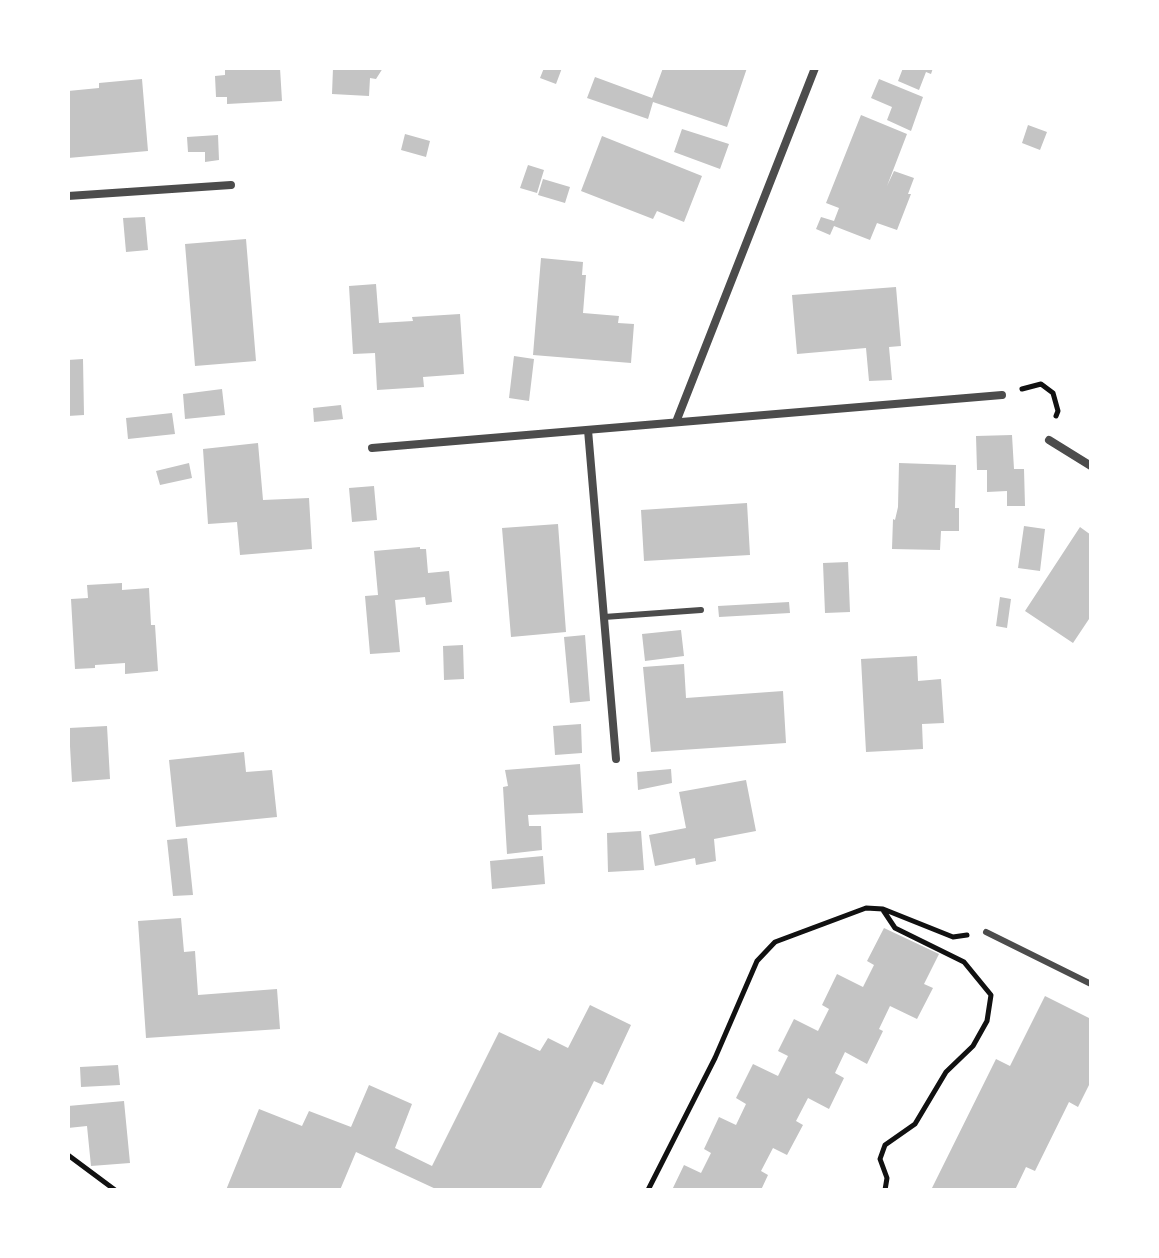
<!DOCTYPE html>
<style>
body{margin:0}
#map{position:relative;width:1159px;height:1258px;overflow:hidden;background:#fff;font-family:"Fira Sans",sans-serif}
canvas{display:block}
.frame{position:absolute;inset:0;border:70px solid #fff;pointer-events:none}
</style>
<div id="map">
<canvas width="1159" height="1258"></canvas>
<div class="frame"></div>
</div>
<script>
const g = document.querySelector('canvas').getContext('2d');
g.lineJoin = 'round';
function fillPath(path, color) { g.fillStyle = color; g.fill(path, 'evenodd'); }
const shape = rows => new Path2D(rows.map(r => 'M' + r).join(''));
function strokePath(path, color, width, dash) { g.strokeStyle = color; g.lineWidth = width; g.lineCap = dash ? 'butt' : 'round'; g.setLineDash(dash || []); g.stroke(path); }
const building = shape([
 [225,68,280,68,282,101,227,104,227,97,216,97,215,76,225,75],
 [333,68,383,68,376,79,370,78,369,96,332,94],
 [544,68,562,68,556,84,540,78],
 [663,68,747,68,727,127,653,102,648,119,587,98,595,77,652,98],
 [903,68,933,68,931,74,926,72,919,90,898,81],
 [142,79,148,151,68,158,68,91,99,88,99,83],
 [879,79,923,97,911,131,887,120,892,107,871,98],
 [861,115,907,134,887,186,894,171,914,178,908,194,911,194,897,230,877,223,870,240,834,226,830,235,816,229,821,217,834,221,839,208,826,203],
 [1028,125,1047,132,1040,150,1022,143],
 [682,129,729,144,720,169,674,152],
 [405,134,430,141,426,157,401,150],
 [218,135,219,160,205,162,205,152,188,152,187,137],
 [602,136,702,176,684,222,657,211,653,219,581,191],
 [528,165,544,170,537,193,520,188],
 [543,179,570,187,565,203,538,195],
 [145,217,148,250,126,252,123,218],
 [246,239,256,361,195,366,185,244],
 [541,258,583,262,582,275,586,275,583,313,619,316,618,323,634,324,631,363,533,355],
 [376,284,379,323,413,321,412,317,460,314,464,374,423,377,424,387,377,390,375,353,353,354,349,286],
 [896,287,901,346,889,347,892,380,869,381,866,348,797,354,792,295],
 [514,356,534,359,529,401,509,398],
 [83,359,84,415,68,416,68,360],
 [222,389,225,415,185,419,183,394],
 [341,405,343,419,314,422,313,408],
 [172,413,175,434,128,439,126,418],
 [1012,435,1014,469,1024,469,1025,506,1007,506,1007,491,987,492,987,470,977,470,976,436],
 [258,443,263,500,309,498,312,549,240,555,237,522,208,524,203,449],
 [189,463,192,478,160,485,156,471],
 [899,463,956,465,955,508,959,508,959,531,941,531,940,550,892,549,893,519,895,520,898,507],
 [374,486,377,520,352,522,349,488],
 [747,503,750,555,644,561,641,510],
 [558,524,566,632,511,637,502,528],
 [1024,526,1045,529,1040,571,1018,568],
 [1080,527,1091,535,1091,616,1073,643,1025,611],
 [420,547,420,549,426,549,428,573,449,571,452,602,426,605,425,597,395,600,400,652,370,654,365,596,378,595,374,551],
 [848,562,850,612,825,613,823,563],
 [122,583,122,590,149,588,151,625,155,625,158,671,125,674,125,663,95,665,95,668,75,669,71,599,88,598,87,585],
 [1000,597,1011,599,1007,628,996,626],
 [789,602,790,613,719,617,718,606],
 [681,630,684,656,645,661,642,634],
 [585,635,590,701,570,703,564,637],
 [463,645,464,679,444,680,443,646],
 [917,656,918,681,941,679,944,723,922,724,923,749,866,752,861,659],
 [684,664,686,698,783,691,786,743,651,752,643,667],
 [581,724,582,753,555,755,553,726],
 [107,726,110,779,72,782,69,728],
 [244,752,246,772,272,770,277,817,176,827,169,760],
 [580,764,583,813,528,815,529,826,541,826,542,850,507,854,503,787,508,786,505,770],
 [671,769,672,783,638,790,637,772],
 [746,780,756,831,714,839,716,861,696,865,695,858,655,866,649,835,686,828,679,792],
 [641,831,644,870,608,872,607,833],
 [187,838,193,895,173,896,167,840],
 [543,856,545,884,492,889,490,861],
 [181,918,184,952,195,951,198,995,277,989,280,1029,146,1038,138,921],
 [884,928,939,954,924,984,933,988,917,1019,890,1006,879,1029,883,1031,867,1064,845,1052,835,1073,844,1078,829,1109,808,1098,796,1121,803,1125,787,1155,773,1148,761,1171,768,1175,761,1190,672,1190,684,1165,701,1173,711,1153,704,1149,719,1117,736,1125,746,1104,736,1098,753,1064,778,1076,788,1056,778,1051,794,1019,818,1031,829,1009,822,1005,837,974,863,987,874,965,867,961],
 [1045,996,1091,1019,1091,1081,1078,1107,1069,1102,1035,1171,1026,1167,1015,1190,931,1190,996,1059,1010,1066],
 [590,1005,631,1025,603,1085,594,1081,540,1190,438,1190,356,1152,340,1190,226,1190,259,1109,302,1126,309,1111,351,1127,369,1085,412,1104,395,1148,432,1166,499,1032,540,1051,548,1038,568,1048],
 [118,1065,120,1085,81,1087,80,1067],
 [124,1101,130,1163,91,1166,87,1126,68,1128,68,1106]
]);
const path = shape([
 [1022,389,1041,384,1053,393,1058,411,1056,416],
 [883,910,895,928,964,962,991,995,987,1021,973,1046,946,1072,915,1124,885,1145,880,1159,887,1178,885,1190],
 [68,1155,115,1190],
 [648,1190,715,1058,757,961,775,942,866,908,883,909,953,937,967,935]
]);
const service = shape([
 [604,617,701,610],
 [986,932,1091,984]
]);
const minor = shape([
 [68,196,231,185],
 [676,422,815,68],
 [588,430,616,759],
 [1049,440,1091,466],
 [372,448,1002,395]
]);
fillPath(building, '#c4c4c4');
strokePath(path, '#111', 5);
strokePath(service, '#4c4c4c', 6);
strokePath(minor, '#4c4c4c', 8);
</script>
